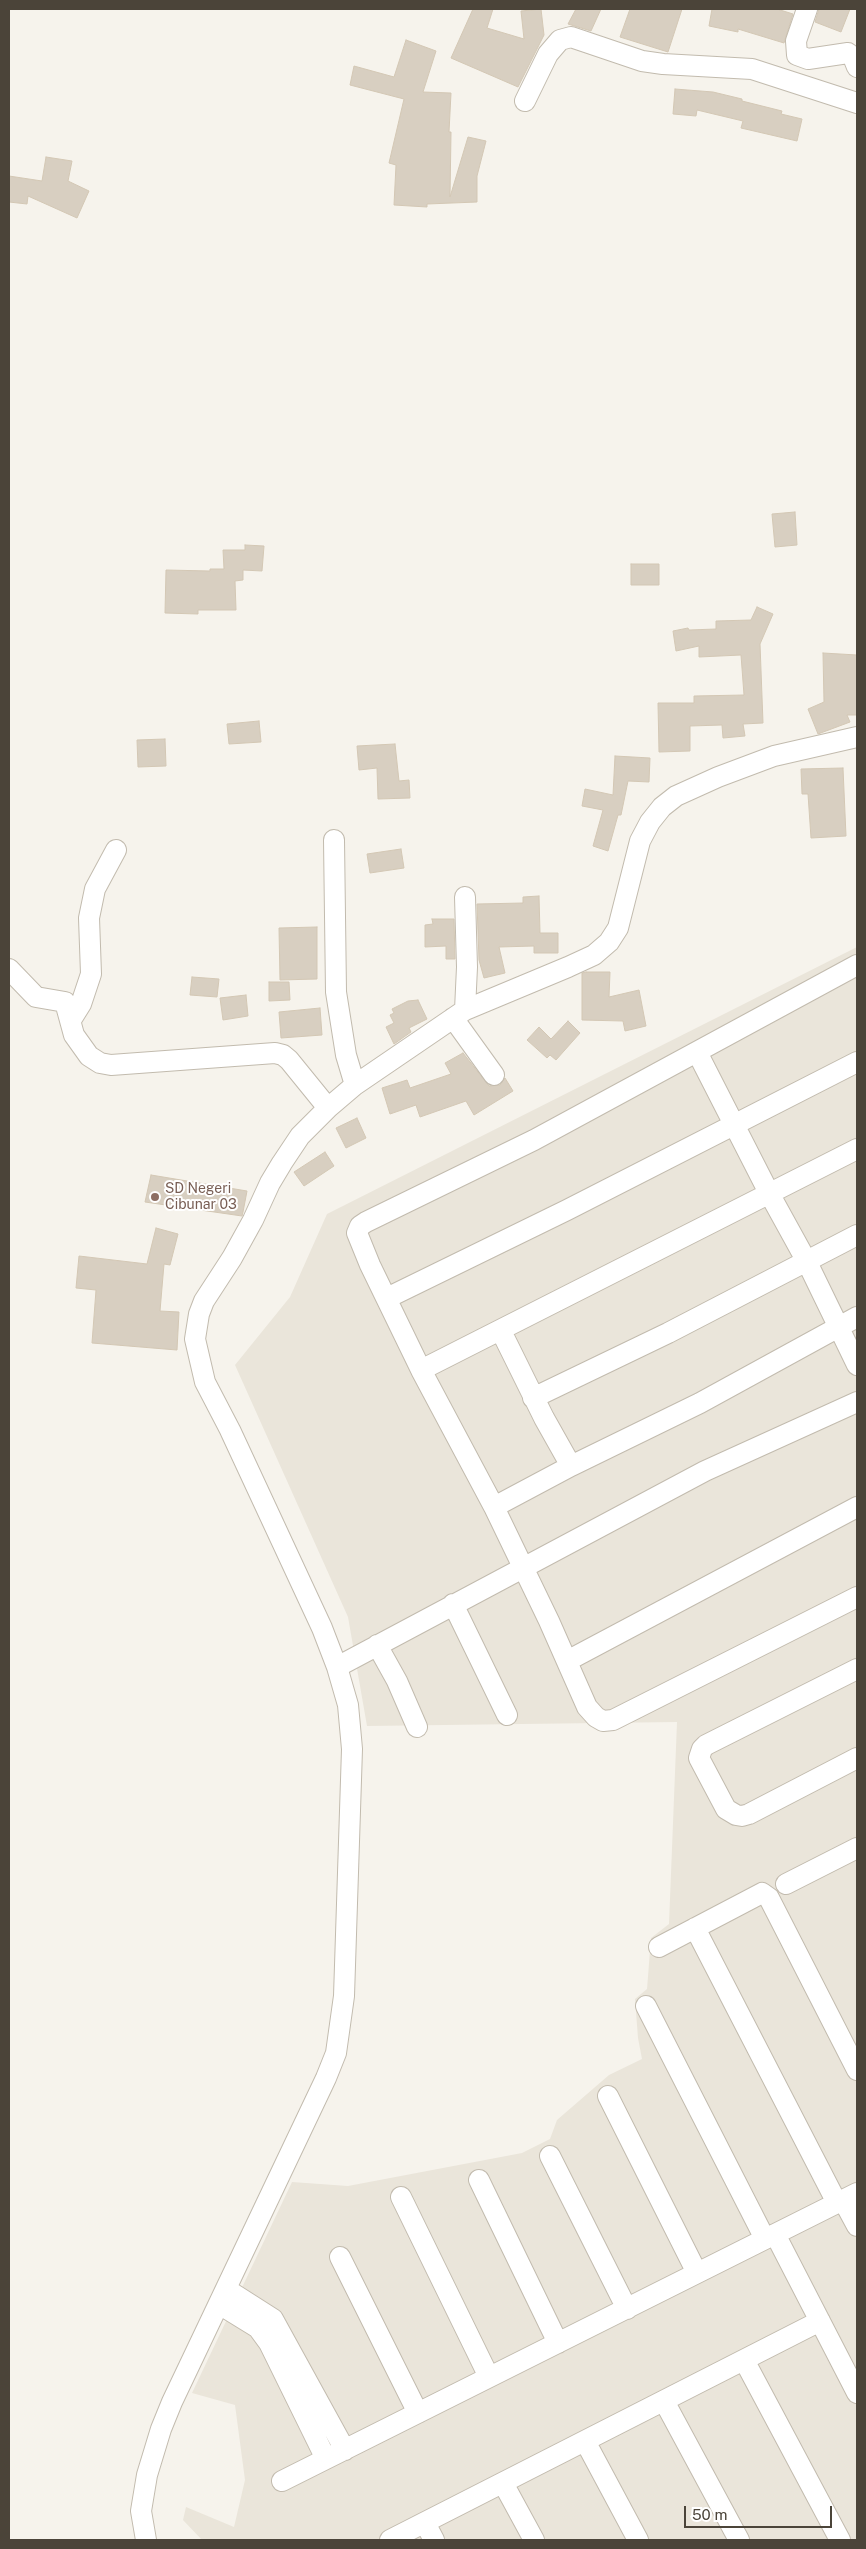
<!DOCTYPE html>
<style>
body{margin:0}
#map{position:relative;width:866px;height:2549px;overflow:hidden;background:#f6f3ec;font-family:"Public Sans",sans-serif}
canvas{display:block}
.frame{position:absolute;inset:0;border:10px solid #4b4439;pointer-events:none}
.scale{position:absolute;left:684px;top:2506px;width:148px;height:22px;box-sizing:border-box;border:2px solid #4b4439;border-top:0;padding-left:6px;font-size:15px;line-height:18px;white-space:nowrap;color:#4b4439;-webkit-text-stroke:4px #fff;paint-order:stroke}
</style>
<div id="map">
<canvas width="866" height="2549"></canvas>
<div class="frame"></div>
<div class="scale">50 m</div>
</div>
<script>
const g = document.querySelector('canvas').getContext('2d');
g.lineJoin = 'round';
function fillPath(path, color) { g.fillStyle = color; g.fill(path, 'evenodd'); }
const shape = rows => new Path2D(rows.map(r => 'M' + r).join(''));
function strokePath(path, color, width, dash) { g.strokeStyle = color; g.lineWidth = width; g.lineCap = dash ? 'butt' : 'round'; g.setLineDash(dash || []); g.stroke(path); }
function write(font, color, halo, rows, align = 'center') {
  g.font = font + ' "Public Sans",sans-serif'; g.lineWidth = 4; g.setLineDash([]); g.textBaseline = 'middle'; g.strokeStyle = halo; g.fillStyle = color; for (const [text, x, y, turn = 0] of rows) {
    g.save(); g.translate(x, y); g.rotate((+turn || 0) * Math.PI / 180); g.textAlign = isNaN(turn) ? turn : align; if (halo) g.strokeText(text, 0, 0); g.fillText(text, 0, 0); g.restore();
  }
}
const residential = shape([
 [857,947,857,2540,202,2540,183,2520,186,2507,234,2527,245,2480,235,2405,192,2393,292,2182,348,2186,522,2153,550,2139,557,2120,609,2075,642,2059,638,2038,635,1999,647,1989,651,1938,669,1924,677,1722,367,1726,348,1617,235,1365,290,1297,327,1214]
]);
const building = shape([
 [473,9,493,9,487,28,524,39,521,11,541,9,544,35,518,87,451,58,473,9],
 [576,9,601,9,591,31,568,24,576,9],
 [630,9,682,9,668,52,620,37,630,9],
 [712,9,777,9,793,14,784,43,738,29,738,32,709,26,712,9],
 [819,9,850,9,841,32,815,22,819,9],
 [406,40,436,51,423,92,451,93,449,132,451,132,450,197,468,137,486,141,477,176,477,202,427,204,427,207,394,205,396,165,389,163,404,99,350,85,354,66,394,77,406,40],
 [675,89,713,92,742,99,742,101,782,111,781,114,802,119,797,141,741,128,743,121,697,110,696,116,673,114,675,89],
 [46,157,72,161,68,181,89,191,77,218,28,196,27,204,9,202,9,176,42,181,46,157],
 [795,512,797,545,775,547,772,514,795,512],
 [245,545,264,546,262,571,243,570,243,580,235,581,236,610,198,610,198,614,165,613,166,570,210,571,210,569,224,569,223,550,245,550,245,545],
 [631,564,659,564,659,585,631,585,631,564],
 [757,607,773,614,760,644,763,723,743,724,745,736,723,738,722,725,690,726,690,751,659,752,658,703,694,703,694,696,744,695,741,655,699,657,699,646,676,651,673,631,688,628,689,630,716,629,716,621,751,620,757,607],
 [823,653,857,655,857,715,847,715,850,722,818,734,808,709,824,702,823,653],
 [259,721,261,742,229,744,227,724,259,721],
 [165,739,166,766,138,767,137,740,165,739],
 [395,744,399,781,409,780,410,798,378,799,377,768,359,770,357,746,395,744],
 [615,756,650,758,649,782,628,781,621,815,618,815,608,851,593,846,603,810,582,806,585,789,613,795,615,756],
 [843,768,846,836,811,838,808,794,802,794,801,769,843,768],
 [401,849,404,868,370,873,367,854,401,849],
 [539,896,540,933,558,933,558,953,534,953,534,946,499,947,505,973,484,978,479,960,477,904,523,903,523,897,539,896],
 [432,919,454,919,455,959,446,959,446,946,425,947,425,925,433,924,432,919],
 [317,927,317,979,280,980,279,928,317,927],
 [586,972,610,972,609,997,639,990,646,1026,625,1031,623,1021,582,1020,582,973,586,972],
 [192,977,219,979,217,997,190,995,192,977],
 [269,982,289,982,290,1000,269,1001,269,982],
 [246,995,248,1016,223,1020,220,998,246,995],
 [418,1000,427,1019,409,1028,411,1032,394,1044,386,1027,394,1023,390,1015,394,1013,392,1009,408,1001,418,1000],
 [320,1008,322,1035,281,1038,279,1012,320,1008],
 [568,1021,580,1033,556,1060,550,1055,547,1058,527,1040,539,1027,551,1039,568,1021],
 [463,1053,489,1086,500,1085,505,1078,513,1091,474,1115,466,1101,420,1117,416,1105,390,1114,382,1088,407,1080,410,1088,451,1074,445,1063,463,1053],
 [357,1118,366,1138,346,1148,336,1128,357,1118],
 [325,1152,334,1166,304,1186,294,1172,325,1152],
 [151,1175,247,1191,243,1212,242,1216,145,1202,151,1175],
 [156,1228,178,1234,170,1265,164,1264,160,1311,179,1312,177,1350,92,1343,96,1290,76,1288,79,1256,147,1264,156,1228]
]);
const minor = shape([
 [807,9,796,41,797,55,808,59,848,53,853,57,857,67],
 [525,101,548,54,560,40,571,37,642,61,663,64,752,69,857,103],
 [334,840,336,992,346,1055,355,1085],
 [465,897,467,967,465,1010],
 [857,965,534,1140,366,1222,360,1226,357,1233,370,1265,421,1370,494,1507,549,1621,587,1707,596,1717,603,1721,613,1720,857,1597],
 [9,969,36,997,65,1002,74,1035,89,1056,100,1063,111,1065,275,1053,283,1055,289,1060,328,1108],
 [453,1018,494,1075],
 [71,1020,81,1004,91,974,89,918,95,889,116,850],
 [697,1052,769,1193,807,1262,857,1365],
 [387,1298,567,1210,857,1062],
 [501,1331,544,1418,571,1466],
 [421,1370,857,1149],
 [533,1398,668,1333,857,1235],
 [494,1507,571,1466,700,1403,857,1317],
 [453,1604,507,1715],
 [377,1645,397,1681,417,1727],
 [567,1661,857,1507],
 [337,1667,705,1471,857,1402],
 [857,1669,706,1745,702,1749,699,1758,726,1809,736,1815,742,1816,749,1814,857,1758],
 [786,1884,857,1848],
 [695,1928,837,2203],
 [659,1947,762,1893,769,1898,857,2070],
 [646,2006,765,2239],
 [608,2096,697,2273],
 [550,2156,627,2309],
 [479,2180,558,2343],
 [401,2197,489,2377],
 [843,2200,857,2226],
 [775,2234,857,2393],
 [340,2257,418,2413],
 [226,2289,273,2319,345,2450],
 [219,2304,258,2328,269,2343,326,2459],
 [744,2360,840,2540],
 [664,2401,739,2540],
 [585,2441,638,2540],
 [282,2481,857,2193],
 [503,2483,534,2540],
 [425,2523,434,2540],
 [146,2540,141,2511,147,2475,161,2429,172,2402,326,2078,336,2053,344,1996,352,1749,348,1705,337,1667,322,1628,230,1430,205,1382,195,1339,199,1314,204,1301,232,1258,253,1220,270,1183,282,1163,300,1136,328,1108,355,1085,465,1010,568,967,594,955,609,942,618,928,640,841,650,822,662,807,676,796,718,777,774,756,857,737],
 [390,2540,820,2321]
]);
const markers = [
 [155,1197,5,"#8d6e63"]
];
const educationNames = [
 ["SD Negeri",165,1189],
 ["Cibunar 03",165,1205]
];
fillPath(residential, '#eae5da');
fillPath(building, '#d8cfc1');
strokePath(building, '#d3c7b4', 1);
strokePath(minor, '#c2bbae', 22);
strokePath(minor, '#fff', 20);
for (const [x, y, r, color] of markers) { const dot = new Path2D(); dot.arc(x, y, r, 0, 2 * Math.PI); g.fillStyle = color; g.fill(dot); strokePath(dot, '#fff', 2); }
write('14px', '#785e54', '#fff', educationNames, 'left');
</script>
